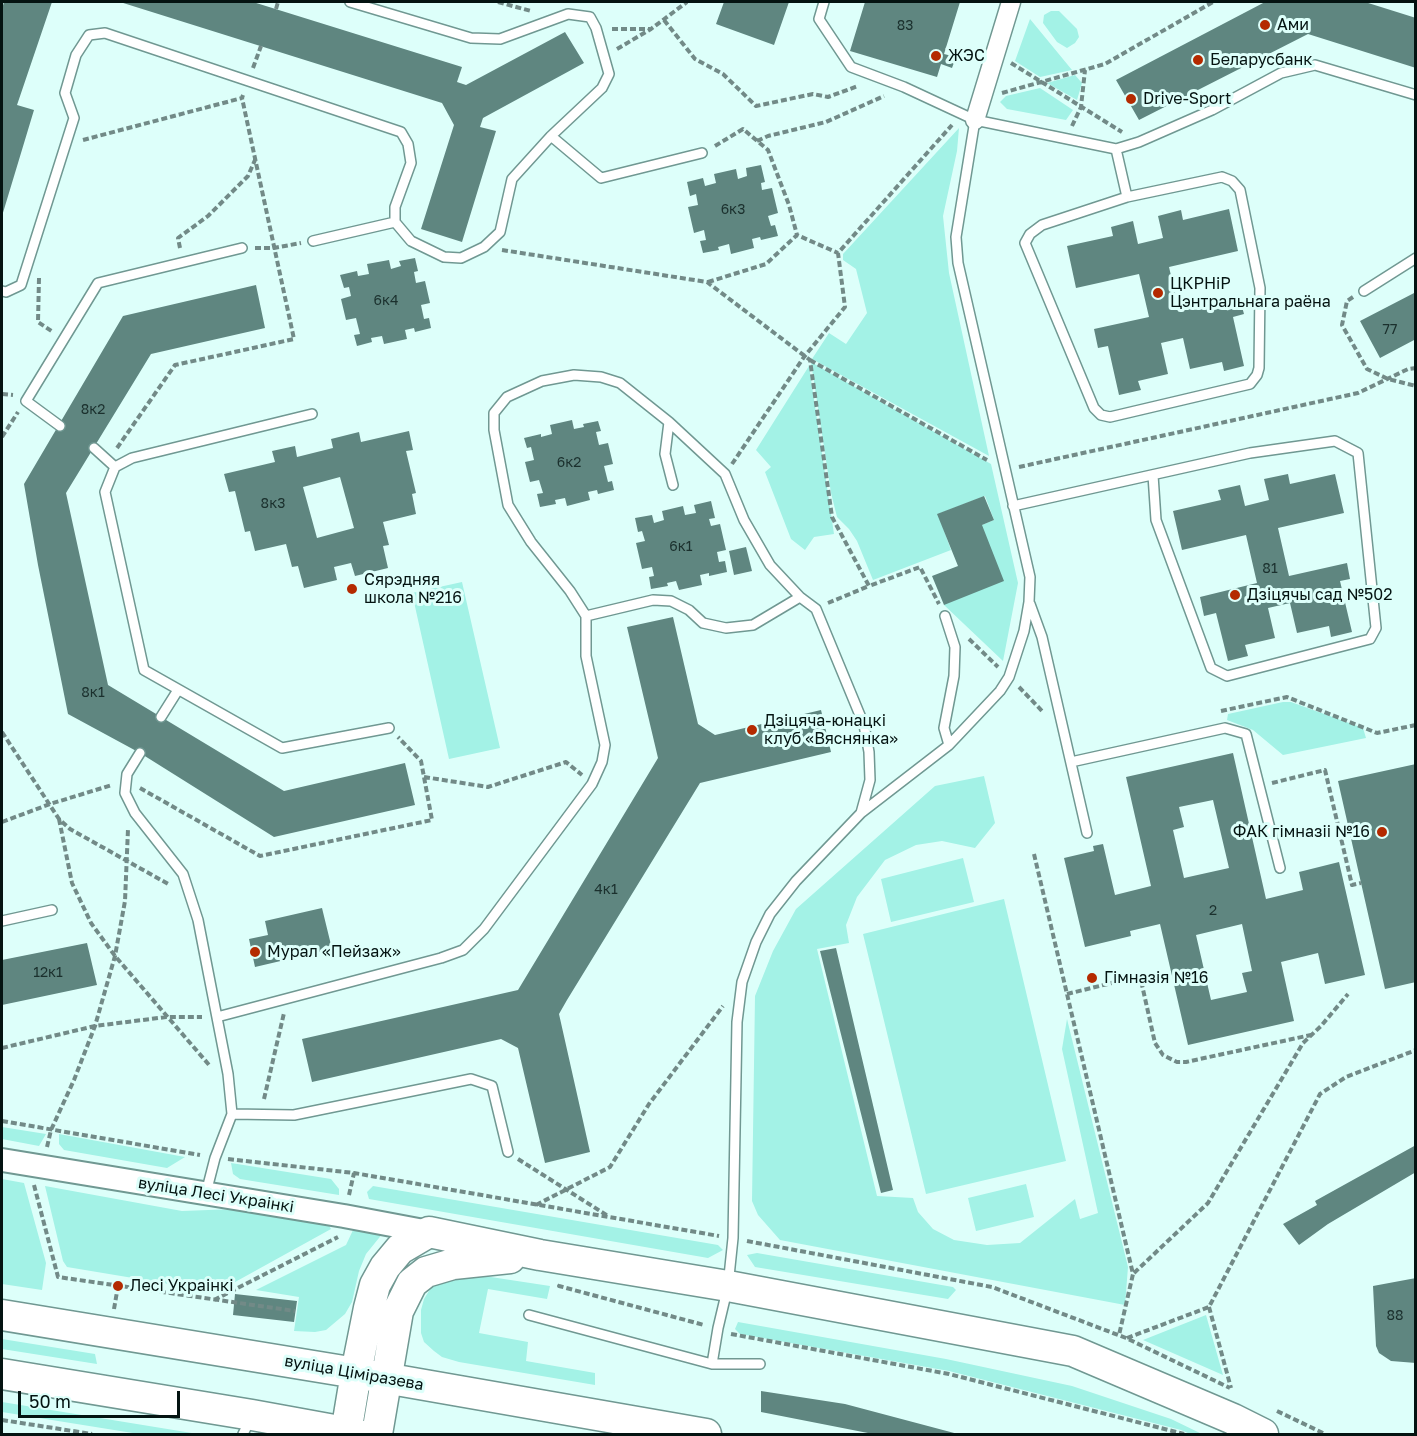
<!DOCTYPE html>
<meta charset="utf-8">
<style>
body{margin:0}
#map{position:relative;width:1417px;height:1436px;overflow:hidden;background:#ddfffa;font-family:"Golos Text",sans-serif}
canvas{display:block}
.frame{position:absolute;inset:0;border:3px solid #041311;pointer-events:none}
.scale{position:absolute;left:18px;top:1391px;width:162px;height:27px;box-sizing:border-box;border:3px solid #041311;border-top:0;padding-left:8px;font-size:18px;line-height:21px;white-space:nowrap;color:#041311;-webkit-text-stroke:4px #ddfffa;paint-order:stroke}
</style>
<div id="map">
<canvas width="1417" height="1436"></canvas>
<div class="frame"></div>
<div class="scale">50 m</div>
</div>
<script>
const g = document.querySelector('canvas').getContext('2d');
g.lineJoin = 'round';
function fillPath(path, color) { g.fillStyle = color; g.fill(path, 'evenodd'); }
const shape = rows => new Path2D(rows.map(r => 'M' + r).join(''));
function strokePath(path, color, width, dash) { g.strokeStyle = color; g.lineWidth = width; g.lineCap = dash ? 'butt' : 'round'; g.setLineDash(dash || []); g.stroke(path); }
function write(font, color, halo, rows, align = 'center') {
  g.font = font + ' "Golos Text",sans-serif'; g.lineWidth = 6; g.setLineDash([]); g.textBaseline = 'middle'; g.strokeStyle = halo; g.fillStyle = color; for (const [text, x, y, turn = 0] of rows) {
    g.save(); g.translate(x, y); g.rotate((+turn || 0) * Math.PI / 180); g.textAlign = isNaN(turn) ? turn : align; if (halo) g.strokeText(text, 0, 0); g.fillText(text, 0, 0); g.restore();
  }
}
const green = shape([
 [1051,11,1059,11,1077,29,1079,37,1075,43,1067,48,1057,42,1043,23,1044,15],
 [1030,19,1072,70,1040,77,1015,61],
 [1075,75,1082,83,1077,100,1047,83],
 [1040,88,1073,110,1066,120,1007,109,1000,102,1006,96],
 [959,128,957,151,943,216,949,273,989,456,812,359,829,333,846,344,867,313,856,269,843,260,843,254],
 [811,362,991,464,1018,583,1003,661,944,605,982,525,994,520,985,496,938,514,951,550,873,580,857,541,849,529,837,517,831,493],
 [809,366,834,534,814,537,805,550,791,539,765,472,771,467,756,450],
 [462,582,500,748,449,759,412,593],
 [1283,702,1291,702,1363,728,1366,738,1283,755,1253,730,1227,720,1228,714],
 [984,776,995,823,975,848,942,841,916,845,885,860,857,897,846,925,849,943,817,949,877,1196,913,1198,918,1212,933,1229,954,1240,987,1245,1020,1243,1075,1199,1080,1219,1098,1213,1062,1049,1067,1019,1128,1267,1125,1305,780,1240,758,1215,752,1201,755,996,773,951,796,909,935,786],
 [963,858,974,902,891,922,881,879],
 [1004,899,1066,1161,926,1194,863,934],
 [2,1127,46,1134,39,1146,2,1139],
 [59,1134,185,1157,167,1168,64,1150,59,1144],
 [231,1163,331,1179,339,1189,339,1195,240,1179,233,1174],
 [2,1179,24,1183,46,1263,42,1290,2,1284],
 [1026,1184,1034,1217,976,1231,968,1198],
 [45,1186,182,1211,235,1209,327,1222,331,1229,217,1292,67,1267,63,1261],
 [373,1186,718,1245,723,1250,708,1258,369,1199,367,1192],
 [354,1228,383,1233,366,1254,359,1271,352,1302,345,1314,326,1330,315,1332,294,1331,299,1297,256,1290,346,1245],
 [757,1253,953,1287,956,1290,948,1299,755,1267,747,1255],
 [471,1274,550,1286,547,1299,488,1289,479,1333,528,1342,526,1361,595,1373,595,1385,459,1362,442,1357,434,1351,424,1342,421,1333,421,1310,424,1299,432,1286],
 [1206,1315,1223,1375,1143,1340],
 [738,1322,946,1359,1072,1386,1171,1419,1202,1434,1190,1434,1181,1430,949,1371,740,1334,735,1329],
 [2,1339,95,1354,97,1364,2,1349],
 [2,1402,198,1434,139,1434,2,1412]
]);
const building = shape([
 [4,2,52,2,17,105,34,110,2,216,2,9],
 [120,2,253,2,462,67,457,82,466,85,565,32,584,63,483,118,480,127,496,131,462,242,421,229,454,125,442,103],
 [724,2,789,2,774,45,716,24],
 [865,2,960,2,944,54,956,57,952,68,941,64,937,77,850,51],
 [1265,2,1365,2,1416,18,1416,68,1308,34,1139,120,1116,80],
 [761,165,765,182,761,183,762,190,772,188,778,213,768,216,771,226,775,225,778,236,761,240,760,237,752,239,754,248,731,254,729,244,718,247,719,250,703,253,700,241,706,240,704,230,694,233,688,207,698,205,696,194,690,196,687,182,703,178,705,186,716,183,714,174,736,169,738,179,747,176,746,168],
 [1229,209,1238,251,1169,267,1179,310,1239,296,1244,314,1233,317,1244,366,1224,371,1222,362,1190,369,1183,338,1161,343,1168,374,1138,381,1141,390,1119,395,1108,346,1098,348,1094,329,1149,317,1139,274,1076,288,1067,246,1113,236,1111,227,1133,221,1138,244,1163,238,1158,216,1181,210,1183,220],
 [415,258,418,271,414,272,416,283,425,281,430,303,421,305,424,319,429,318,431,328,415,332,414,328,405,330,407,339,384,344,382,336,371,338,372,342,357,346,354,335,360,334,356,318,346,320,341,299,351,296,349,287,344,288,340,275,357,271,358,276,369,274,367,264,389,260,391,269,401,266,399,261],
 [256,285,265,328,151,354,66,493,108,685,284,791,405,763,415,805,274,837,140,753,68,714,38,565,24,484,123,316],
 [1416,292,1416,339,1380,358,1360,321],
 [572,420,574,429,584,427,583,424,598,421,601,431,596,432,599,445,608,443,613,464,604,466,608,482,612,481,614,490,598,494,597,490,588,492,590,500,567,506,565,498,555,500,556,504,540,507,537,494,543,493,539,480,530,482,525,462,534,460,531,447,527,448,524,438,541,434,541,437,552,434,550,425],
 [409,431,413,450,406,451,416,493,412,494,416,514,383,522,389,545,383,546,388,568,355,576,351,563,334,567,337,580,304,588,298,566,292,567,286,544,255,551,250,531,245,532,235,491,229,492,224,474,275,462,272,451,295,446,297,457,333,448,331,439,359,432,361,442],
 [340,477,354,528,317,538,303,487],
 [1288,474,1290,484,1335,474,1344,513,1278,528,1289,576,1347,563,1350,579,1340,581,1352,632,1331,637,1329,626,1297,633,1290,603,1268,608,1275,638,1245,645,1248,656,1228,661,1216,613,1204,616,1200,597,1257,583,1246,535,1182,550,1173,511,1221,500,1218,490,1240,485,1245,506,1269,500,1264,479],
 [984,496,994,520,982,525,1004,581,944,605,932,576,958,566,937,514],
 [711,501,715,518,709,519,711,526,720,524,726,550,717,552,719,562,725,561,727,572,709,576,709,573,700,575,702,585,679,590,676,581,667,583,668,586,651,589,649,577,654,576,652,567,642,569,636,543,645,541,642,531,638,532,635,518,652,515,654,523,664,520,662,511,683,506,685,515,696,513,694,505],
 [746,547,752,571,734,575,729,551],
 [673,617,698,724,715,735,821,710,831,752,700,783,567,1000,559,1014,590,1152,545,1163,518,1048,501,1039,312,1082,302,1039,518,990,658,758,627,627],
 [1233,753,1266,899,1303,890,1299,872,1339,862,1365,975,1325,984,1318,953,1281,962,1294,1021,1188,1045,1160,924,1130,931,1131,936,1085,947,1064,858,1094,851,1093,846,1103,844,1115,895,1151,886,1126,777],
 [1213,800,1229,868,1184,878,1173,830,1184,827,1179,807],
 [1242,924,1252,971,1242,973,1247,992,1211,1000,1196,935],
 [1416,764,1416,982,1385,989,1338,781],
 [322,908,332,949,255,967,249,939,268,935,265,921],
 [87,943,97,985,2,1005,2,960],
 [836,948,893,1190,881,1193,820,951],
 [1416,1145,1416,1172,1328,1224,1299,1245,1283,1224,1317,1205,1315,1201],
 [1416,1278,1416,1363,1391,1361,1379,1353,1376,1346,1373,1286],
 [235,1294,297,1301,294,1322,233,1315],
 [761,1391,845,1404,958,1434,873,1434,761,1412]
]);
const path = shape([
 [498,2,531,11],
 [276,9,278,2],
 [664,20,695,59,723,74,756,106,813,94,828,97,858,86],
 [612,29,650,29],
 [617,49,651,29,687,2],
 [1011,63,1122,132],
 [253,68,261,46],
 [1002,93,1105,64,1213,2],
 [1072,126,1081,107,1085,70],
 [83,140,242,98],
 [757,141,768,136,826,122,884,96],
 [715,146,743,129,768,150,789,205,797,235],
 [180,248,178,238,208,216,248,176,255,160],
 [255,248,274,248,301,243],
 [502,250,707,282,810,360,832,517,869,586,920,567,939,604],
 [39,278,38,322,53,332],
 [708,282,766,264,797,235,838,253],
 [1353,297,1347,301,1342,325,1367,369,1388,379,1416,386],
 [810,360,987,460],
 [2,394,13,395],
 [2,437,18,412],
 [117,448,175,365,294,339,242,98,243,95],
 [732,464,804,357,845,307,838,253,952,125],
 [1019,467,1358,393,1408,369,1416,368],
 [828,603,869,586],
 [969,639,998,667],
 [1019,687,1043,712],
 [1221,711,1287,697,1377,733,1416,725],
 [2,732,59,819,70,829,170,885],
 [424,777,488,787,566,762,582,775],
 [1272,783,1325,770,1352,885,1361,883],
 [140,788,260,856,432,820,421,761,398,737],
 [59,819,72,883,91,923,115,956,210,1066],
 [2,822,50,804,112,785],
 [1034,854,1133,1274,1119,1335],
 [1067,994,1140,976,1155,1043,1163,1055,1177,1062,1186,1062,1311,1035],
 [2,1048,95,1026,166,1017,202,1017],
 [264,1099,284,1013],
 [2,1121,200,1155],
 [47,1147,51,1130,74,1080,95,1026,115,956,125,901,128,829],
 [228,1159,354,1173,719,1236],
 [518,1159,608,1216],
 [34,1185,58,1277,295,1311],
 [349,1195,354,1173],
 [536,1205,610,1167,649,1104,723,1006],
 [747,1241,992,1287,1126,1338,1230,1388],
 [1134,1273,1208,1203,1303,1043,1321,1026,1348,994],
 [560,1285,559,1286,704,1325],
 [214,1300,338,1237],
 [1209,1307,1231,1388],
 [114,1309,118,1286],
 [731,1334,949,1374,1184,1434],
 [1127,1338,1209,1307,1320,1094,1346,1077,1416,1050],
 [1277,1411,1325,1434],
 [2,1420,92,1434]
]);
const service = shape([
 [824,2,819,19,851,67,904,87,975,120,1116,149,1139,142,1212,110,1281,73,1315,65,1416,95],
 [551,136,601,178,702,153],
 [1116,149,1127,197],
 [1222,177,1232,181,1240,190,1260,288,1259,368,1257,375,1250,384,1110,417,1101,415,1094,408,1025,243,1030,234,1042,225,1127,197,1222,177],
 [313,241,395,222],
 [2,291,6,292,21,285,74,118,65,93,76,55,89,35,105,33,401,132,408,144,411,163,395,207,395,222,411,241,444,257,461,258,484,247,500,232,512,179,551,136,602,88,609,74,596,28,590,17,568,14,500,39,471,38,350,2],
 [1364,291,1416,258],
 [312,414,132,458,115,467,105,492,144,670,282,748,389,728],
 [669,422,665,454,673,485],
 [60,426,26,401,98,283,242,248],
 [94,448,115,467],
 [1013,506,1250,453,1335,441,1358,453,1376,628,1370,639,1227,676,1211,668,1156,520,1153,475],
 [1030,604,1042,637,1087,833],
 [586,616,653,600,671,601,689,610,703,623,726,628,753,625,800,597],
 [945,616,955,647,954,676,944,728,949,745],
 [161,717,178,690],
 [140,753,127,774,125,793,135,813,183,874,198,920,228,1074,232,1114,215,1158,206,1193],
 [1071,762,1225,728,1246,734,1280,868],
 [2,921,52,910],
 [217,1017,441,958,463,950,484,929,592,784,602,762,605,745,586,656,586,616,570,591,531,542,508,505,494,430,494,413,507,397,542,381,574,375,601,377,620,383,669,422,725,474,744,520,770,565,800,597,816,609,864,725,869,752,870,780,861,813],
 [232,1114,294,1115,471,1079,492,1086,508,1152],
 [529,1315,712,1364],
 [760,1364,712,1364,718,1328,728,1286,733,1238,737,1022,742,982,756,942,770,914,796,881,861,813,949,745,1000,691,1009,677,1024,631,1029,602,1030,577,958,263,956,237,975,120],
 [243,1434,250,1420]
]);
const minor = shape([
 [975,120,1011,2]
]);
const tertiary = shape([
 [2,1160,344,1216,429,1232]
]);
const primary = shape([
 [2,1315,356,1373,706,1434],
 [2,1374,252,1415,356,1434],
 [346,1433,356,1373,369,1308,375,1285,385,1267,400,1249,429,1232,540,1255,728,1286,1073,1351,1233,1419,1263,1434],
 [377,1434,398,1311,412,1283,426,1272,453,1264,510,1258]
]);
const markers = [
 [1265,25,6,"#b42a00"],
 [936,56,6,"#b42a00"],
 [1198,60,6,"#b42a00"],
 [1131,99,6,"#b42a00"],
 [1158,293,6,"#b42a00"],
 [352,589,6,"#b42a00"],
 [1235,595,6,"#b42a00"],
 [752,730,6,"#b42a00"],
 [1382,832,6,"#b42a00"],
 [255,952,6,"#b42a00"],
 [1092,978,6,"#b42a00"],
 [118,1286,6,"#b42a00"]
];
const numberNames = [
 ["83",905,26],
 ["6к3",733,210],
 ["6к4",386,301],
 ["77",1390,330],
 ["8к2",93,410],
 ["6к2",569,463],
 ["8к3",273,504],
 ["6к1",681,547],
 ["81",1270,569],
 ["8к1",93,693],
 ["4к1",606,890],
 ["2",1213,911],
 ["12к1",48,973],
 ["88",1395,1316]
];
const poiNames = [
 ["Ами",1277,25],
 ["ЖЭС",948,56],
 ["Беларусбанк",1210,60],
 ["Drive-Sport",1143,99],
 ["ЦКРНіР",1170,284],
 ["Цэнтральнага раёна",1170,302],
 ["Сярэдняя",364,580],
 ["школа №216",364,598],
 ["Дзіцячы сад №502",1247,595],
 ["Дзіцяча-юнацкі",764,721],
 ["клуб «Вяснянка»",764,739],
 ["ФАК гімназіі №16",1370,832,"right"],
 ["Мурал «Пейзаж»",267,952],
 ["Гімназія №16",1104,978],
 ["Лесі Украінкі",130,1286]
];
const streetNames = [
 ["вуліца Лесі Украінкі",216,1195,9],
 ["вуліца Ціміразева",354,1373,10]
];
fillPath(green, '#a3f2e6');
fillPath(building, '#5f8680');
strokePath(service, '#709892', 12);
strokePath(minor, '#709892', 21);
strokePath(tertiary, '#709892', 26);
strokePath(primary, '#709892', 33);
strokePath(path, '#728a87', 4, [6, 3]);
strokePath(service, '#fff', 9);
strokePath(minor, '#fff', 18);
strokePath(tertiary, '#fff', 22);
strokePath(primary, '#fff', 30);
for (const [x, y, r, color] of markers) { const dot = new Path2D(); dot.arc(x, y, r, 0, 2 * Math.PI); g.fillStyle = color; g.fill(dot); strokePath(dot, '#ddfffa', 2); }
write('14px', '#1b302d', null, numberNames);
write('16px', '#041311', '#ddfffa', poiNames, 'left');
write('16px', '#041311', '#ddfffa', streetNames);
</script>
